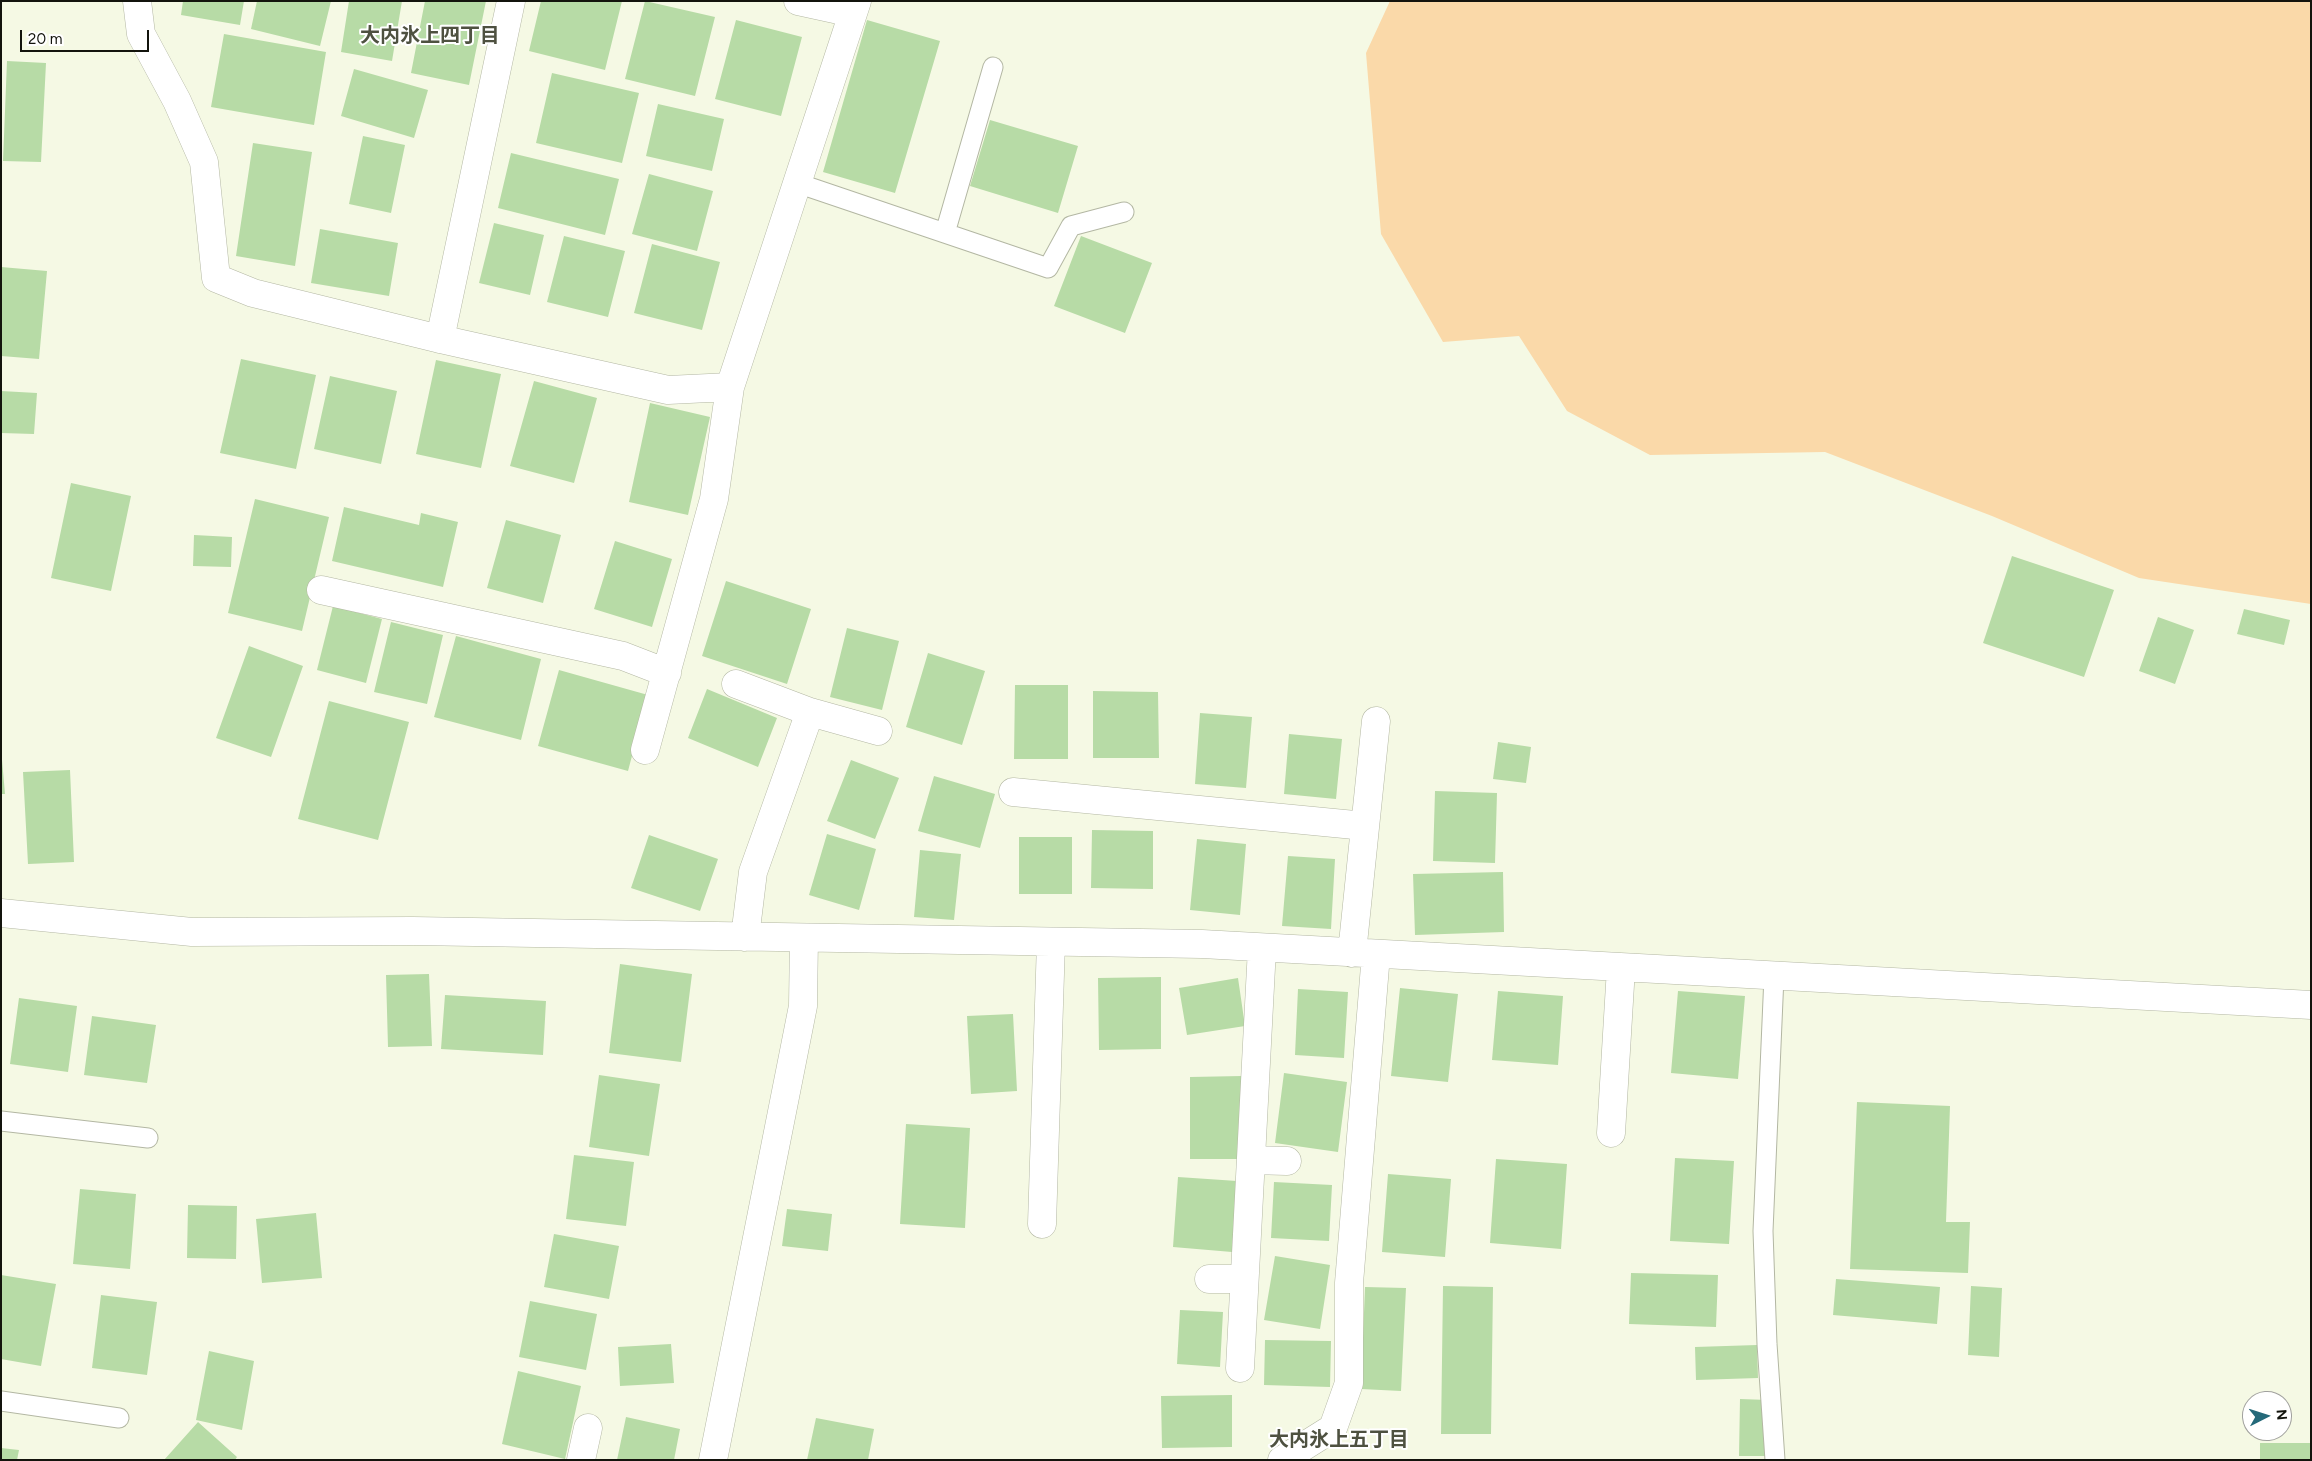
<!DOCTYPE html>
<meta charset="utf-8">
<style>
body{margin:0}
#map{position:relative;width:2312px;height:1461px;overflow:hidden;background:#f5f9e4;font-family:Figtree,sans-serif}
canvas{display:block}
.frame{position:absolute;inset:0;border:2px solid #13140d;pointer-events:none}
.north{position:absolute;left:2242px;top:1391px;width:50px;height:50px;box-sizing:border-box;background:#fff;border:1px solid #a1a19e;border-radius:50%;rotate:85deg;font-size:14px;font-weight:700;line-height:20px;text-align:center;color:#13140d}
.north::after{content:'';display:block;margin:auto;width:18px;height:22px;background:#246979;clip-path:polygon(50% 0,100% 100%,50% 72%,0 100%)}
.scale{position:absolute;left:20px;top:30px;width:129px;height:22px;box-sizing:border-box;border:2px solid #13140d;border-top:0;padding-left:6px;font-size:15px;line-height:18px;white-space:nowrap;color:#13140d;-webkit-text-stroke:4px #fff;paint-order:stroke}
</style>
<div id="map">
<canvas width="2312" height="1461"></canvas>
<div class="frame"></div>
<div class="north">N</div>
<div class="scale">20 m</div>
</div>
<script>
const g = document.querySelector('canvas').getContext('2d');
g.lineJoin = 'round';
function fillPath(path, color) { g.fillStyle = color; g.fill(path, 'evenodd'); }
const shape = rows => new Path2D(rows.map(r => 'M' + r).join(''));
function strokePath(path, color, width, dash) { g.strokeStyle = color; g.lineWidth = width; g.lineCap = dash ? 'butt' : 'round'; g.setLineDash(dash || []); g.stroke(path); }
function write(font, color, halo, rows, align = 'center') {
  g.font = font + ' Figtree,"Noto Sans JP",sans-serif'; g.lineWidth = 4; g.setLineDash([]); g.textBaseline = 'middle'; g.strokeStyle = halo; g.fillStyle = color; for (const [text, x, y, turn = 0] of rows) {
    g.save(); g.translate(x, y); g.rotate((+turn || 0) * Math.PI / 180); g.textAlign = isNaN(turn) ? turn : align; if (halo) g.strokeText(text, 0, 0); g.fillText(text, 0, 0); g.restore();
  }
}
const green = shape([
 [1390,1,2311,1,2311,604,2139,578,1992,516,1825,452,1650,455,1567,411,1519,336,1443,342,1381,234,1366,53]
]);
const building = shape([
 [183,1,244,1,240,25,181,15],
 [257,1,331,1,320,46,251,29],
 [349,1,402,1,392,61,341,52],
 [425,1,486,1,469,85,411,73],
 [541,1,622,1,605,70,529,51],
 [645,1,715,17,695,96,625,79],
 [736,20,802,37,781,116,715,99],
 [867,20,940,41,895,193,823,172],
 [224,34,326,52,314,125,211,107],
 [7,61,46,63,41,162,3,161],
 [354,69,428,90,414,138,341,116],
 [552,73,639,93,622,163,536,143],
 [658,104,724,119,712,171,646,156],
 [990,120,1078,146,1058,213,970,186],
 [363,136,405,145,391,213,349,204],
 [253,143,312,152,295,266,236,256],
 [511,153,619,179,605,235,498,208],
 [649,174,713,191,697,251,632,234],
 [494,223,544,235,530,295,479,283],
 [320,229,398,243,389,296,311,283],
 [564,236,625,251,608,317,547,302],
 [1081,236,1152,263,1125,333,1054,306],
 [652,244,720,262,702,330,634,313],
 [1,267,47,271,39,359,1,356],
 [241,359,316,375,296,469,220,453],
 [436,360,501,374,481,468,416,454],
 [330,376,397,391,381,464,314,449],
 [534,381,597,398,574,483,510,466],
 [1,391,37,393,34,434,1,433],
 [650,403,710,417,688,515,629,502],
 [71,483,131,496,111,591,51,578],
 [255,499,329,517,302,631,228,613],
 [344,507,419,525,421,513,458,522,443,587,332,561],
 [506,520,561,535,543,603,487,588],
 [194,535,232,537,231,567,193,566],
 [615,541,672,559,652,627,594,609],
 [2012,556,2114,590,2084,677,1983,643],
 [726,581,811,609,787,684,702,656],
 [333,606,382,619,366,683,317,670],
 [2244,609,2290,620,2284,645,2237,634],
 [2158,617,2194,630,2175,684,2139,671],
 [391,622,443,635,427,704,374,692],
 [847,628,899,641,882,710,830,697],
 [456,636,541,659,521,740,434,717],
 [249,646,303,666,271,757,216,738],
 [928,653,985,671,962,745,906,727],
 [559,670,648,695,628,771,538,746],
 [1015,685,1068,685,1068,759,1014,759],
 [707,689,777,718,758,767,688,738],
 [1093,691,1158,692,1159,758,1093,758],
 [329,701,409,722,378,840,298,819],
 [1200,713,1252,717,1246,788,1195,784],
 [1289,734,1342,739,1336,799,1284,794],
 [1498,742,1531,747,1526,783,1493,779],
 [1,748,5,794,1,794],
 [851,760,899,778,875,839,827,821],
 [70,770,74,862,28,864,23,772],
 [934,776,995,794,980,848,918,831],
 [1435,791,1497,793,1495,863,1433,861],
 [1092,830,1153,831,1153,889,1091,888],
 [827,834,876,849,859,910,809,895],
 [649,835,718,859,700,911,631,888],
 [1019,837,1072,837,1072,894,1019,894],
 [1197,839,1246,844,1240,915,1190,910],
 [920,850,961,854,954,920,914,917],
 [1288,856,1335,859,1331,929,1282,926],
 [1503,872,1504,932,1415,935,1413,874],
 [620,964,692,974,681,1062,609,1053],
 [429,974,432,1046,388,1047,386,975],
 [1161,977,1161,1049,1099,1050,1098,978],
 [1238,978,1245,1026,1187,1035,1179,988],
 [1400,988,1458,994,1448,1082,1391,1076],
 [1298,989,1348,992,1344,1058,1295,1055],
 [1498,991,1563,996,1558,1065,1492,1060],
 [1678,991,1745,996,1738,1079,1671,1073],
 [445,995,546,1001,543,1055,441,1049],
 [19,998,77,1006,68,1072,10,1064],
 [1013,1014,1017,1091,971,1094,967,1016],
 [92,1016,156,1025,147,1083,84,1075],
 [1284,1073,1347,1082,1338,1152,1275,1143],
 [599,1075,660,1084,649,1156,589,1147],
 [1242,1076,1242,1159,1190,1159,1190,1077],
 [1857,1102,1950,1106,1946,1222,1970,1222,1968,1273,1850,1269],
 [906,1124,970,1128,965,1228,900,1224],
 [574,1155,634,1162,626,1226,566,1219],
 [1675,1158,1734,1161,1729,1244,1670,1241],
 [1496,1159,1567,1164,1561,1249,1490,1243],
 [1388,1174,1451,1179,1445,1257,1382,1252],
 [1178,1177,1237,1181,1232,1252,1173,1247],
 [1274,1182,1332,1185,1329,1241,1271,1238],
 [80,1189,136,1194,130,1269,73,1264],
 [188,1205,237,1206,236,1259,187,1258],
 [787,1209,832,1214,828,1251,782,1246],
 [316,1213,322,1278,262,1283,256,1219],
 [554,1234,619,1246,609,1299,544,1287],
 [1275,1256,1330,1265,1320,1329,1264,1320],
 [1631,1273,1718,1275,1716,1327,1629,1324],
 [1,1275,56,1284,41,1366,1,1359],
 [1836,1279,1940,1287,1937,1324,1833,1315],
 [1443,1286,1493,1287,1491,1434,1441,1434],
 [1971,1286,2002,1288,1999,1357,1968,1355],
 [1365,1287,1406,1288,1401,1391,1361,1389],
 [101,1295,157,1302,147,1375,92,1368],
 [530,1301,597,1314,586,1370,519,1357],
 [1180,1310,1223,1312,1220,1367,1177,1364],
 [1265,1340,1331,1341,1330,1387,1264,1385],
 [671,1344,674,1383,620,1386,618,1347],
 [1757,1345,1758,1378,1696,1380,1695,1347],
 [209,1351,254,1361,242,1430,196,1420],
 [518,1371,581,1386,565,1459,502,1444],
 [1232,1395,1232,1447,1162,1448,1161,1396],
 [1740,1399,1768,1400,1767,1456,1739,1456],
 [626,1417,680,1429,674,1460,617,1460],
 [816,1418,874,1429,868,1460,807,1460],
 [198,1422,237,1457,235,1460,164,1460],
 [2260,1443,2311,1443,2311,1460,2260,1460],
 [1,1448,19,1450,17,1460,1,1460]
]);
const service = shape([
 [797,183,1048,268,1071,226,1124,212],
 [945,233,993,67],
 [1774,976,1763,1231,1767,1344,1775,1460],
 [1,1121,148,1138],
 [1,1401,119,1418]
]);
const minor = shape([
 [137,1,141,34,177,101,204,162,216,278,253,293,440,339,668,390,730,387,857,1],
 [798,1,853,13],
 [440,339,511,1],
 [321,590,623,656,667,673],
 [736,684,810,712],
 [645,750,714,499,730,387],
 [1013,792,1365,826],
 [1,913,192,932,413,931,1202,944,2311,1005],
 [745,937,753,872,810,712,878,731],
 [1352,953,1376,721],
 [1611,1133,1621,968],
 [1251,1160,1287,1161],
 [1042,1224,1051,942],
 [1209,1279,1244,1279],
 [1240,1368,1262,948],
 [581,1460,588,1428],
 [713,1460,803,1006,804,938],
 [1282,1460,1333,1428,1349,1383,1349,1283,1376,954]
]);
const neighbourhoodNames = [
 ["大内氷上四丁目",430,36],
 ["大内氷上五丁目",1339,1440]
];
fillPath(green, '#fad9a9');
fillPath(building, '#b7dba6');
strokePath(service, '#b3b7a3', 21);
strokePath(minor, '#b3b7a3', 29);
strokePath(service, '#fff', 19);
strokePath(minor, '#fff', 28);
write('bold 20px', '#4e5140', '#fff', neighbourhoodNames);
</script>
